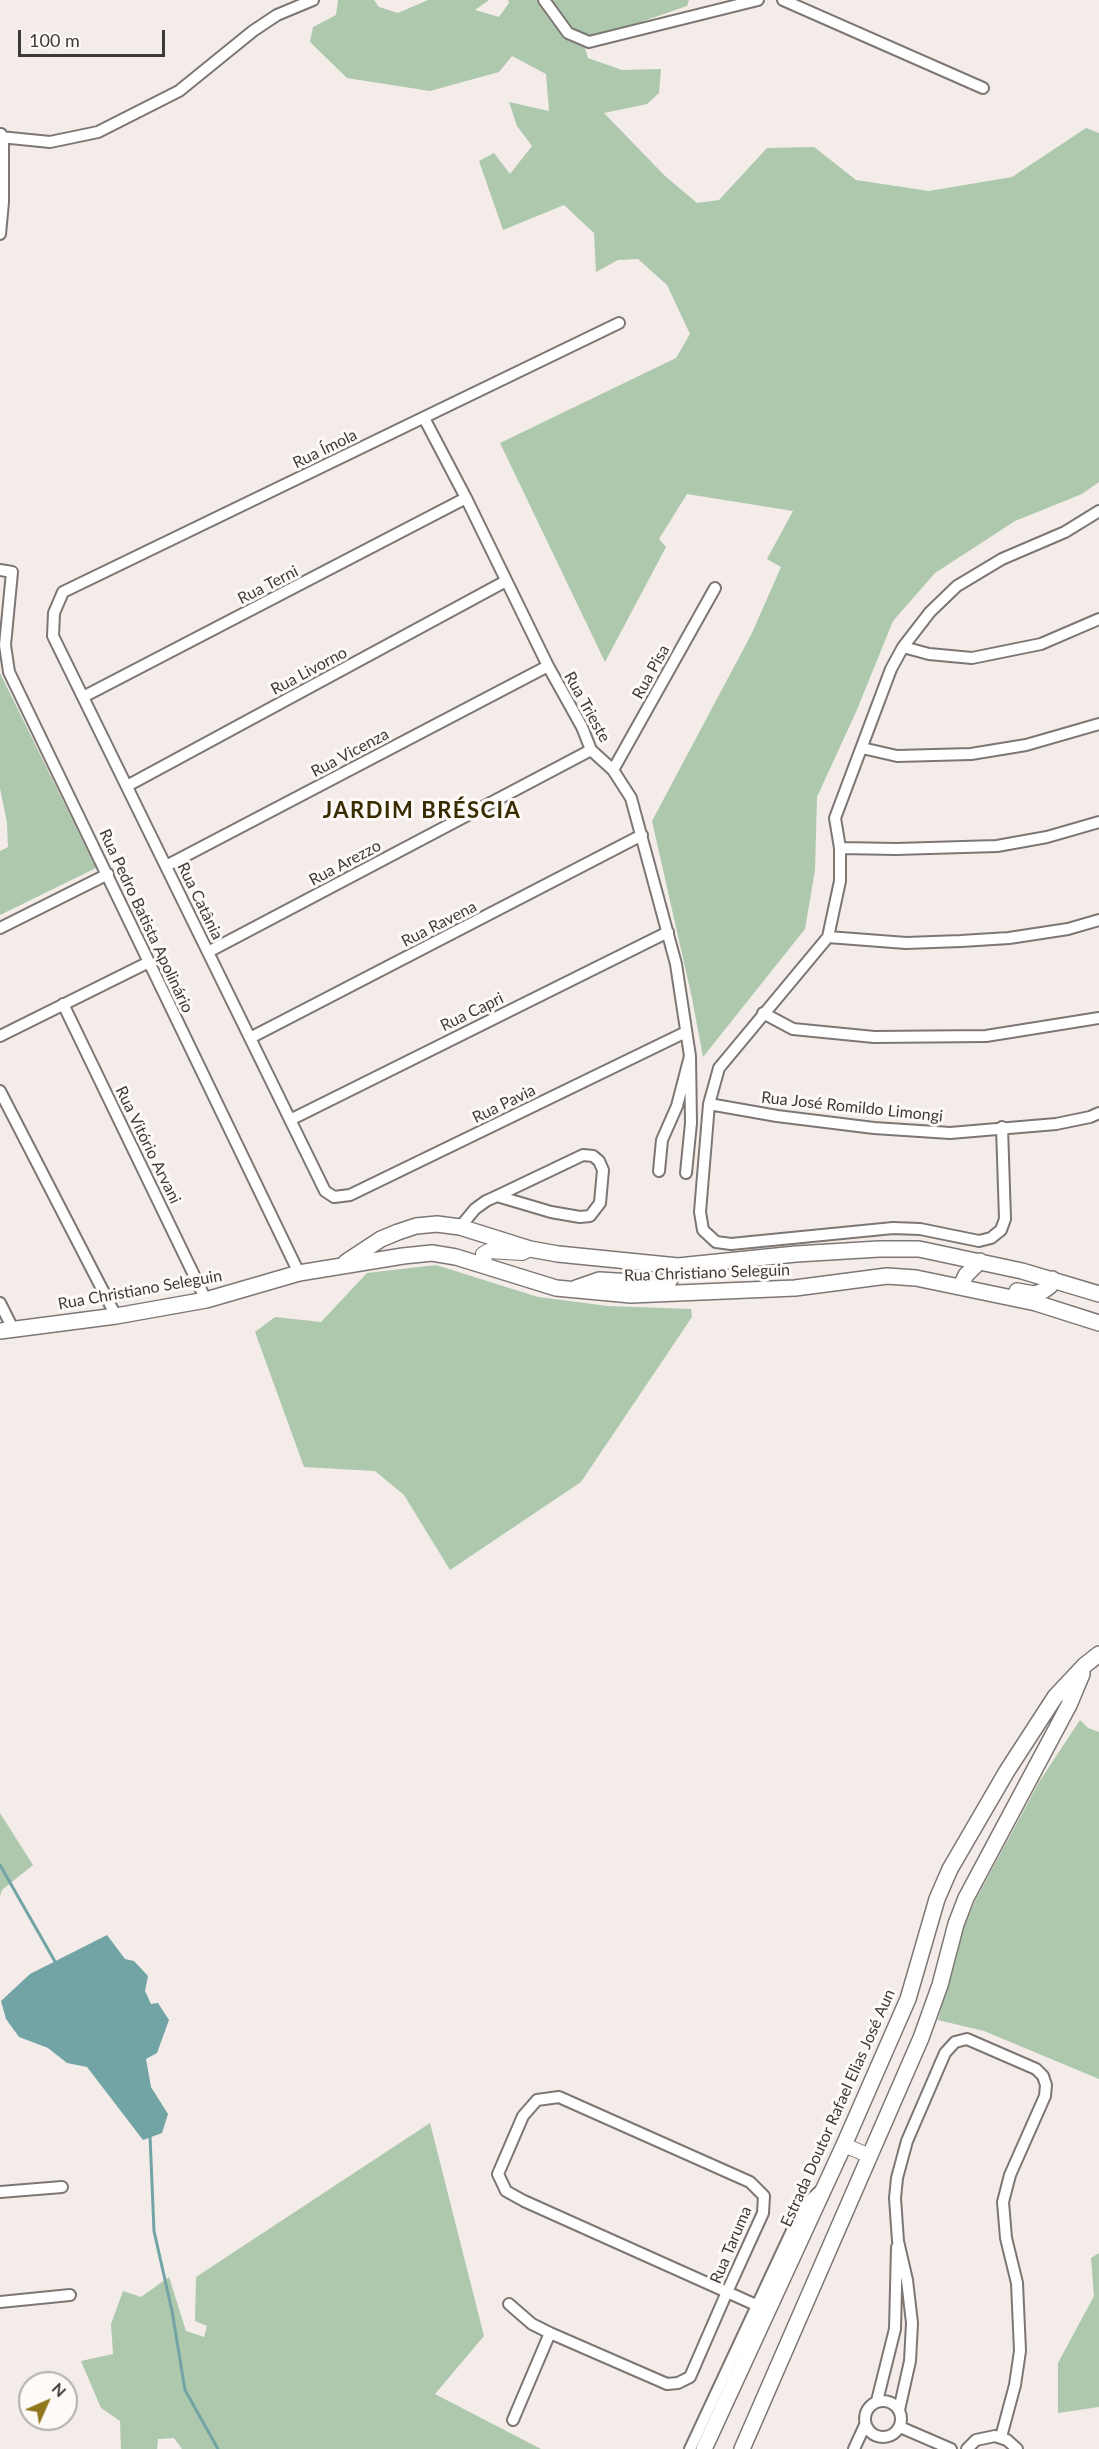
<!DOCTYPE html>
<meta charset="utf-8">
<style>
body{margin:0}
#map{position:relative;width:1099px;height:2449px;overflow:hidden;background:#f3ece9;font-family:Lato,sans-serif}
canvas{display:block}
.north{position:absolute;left:18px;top:2371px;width:60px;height:60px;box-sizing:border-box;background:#fefaf8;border:2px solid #b1aeac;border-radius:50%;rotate:45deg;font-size:16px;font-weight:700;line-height:24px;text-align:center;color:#3d3b3a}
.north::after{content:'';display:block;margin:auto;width:21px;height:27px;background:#90761c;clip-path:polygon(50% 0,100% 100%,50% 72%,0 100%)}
.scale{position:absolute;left:18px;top:30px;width:147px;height:27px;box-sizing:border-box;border:3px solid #3d3b3a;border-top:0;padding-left:8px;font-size:18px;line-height:21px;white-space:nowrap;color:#3d3b3a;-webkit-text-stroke:4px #fefaf8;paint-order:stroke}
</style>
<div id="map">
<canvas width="1099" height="2449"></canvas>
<div class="north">N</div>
<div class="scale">100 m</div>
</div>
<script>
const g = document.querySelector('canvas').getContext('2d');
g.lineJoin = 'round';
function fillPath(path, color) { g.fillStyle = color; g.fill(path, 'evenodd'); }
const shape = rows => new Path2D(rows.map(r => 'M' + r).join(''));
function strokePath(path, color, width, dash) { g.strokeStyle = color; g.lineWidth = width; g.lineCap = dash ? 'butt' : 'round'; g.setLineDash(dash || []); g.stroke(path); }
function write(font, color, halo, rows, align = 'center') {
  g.font = font + ' Lato,sans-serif'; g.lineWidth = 6; g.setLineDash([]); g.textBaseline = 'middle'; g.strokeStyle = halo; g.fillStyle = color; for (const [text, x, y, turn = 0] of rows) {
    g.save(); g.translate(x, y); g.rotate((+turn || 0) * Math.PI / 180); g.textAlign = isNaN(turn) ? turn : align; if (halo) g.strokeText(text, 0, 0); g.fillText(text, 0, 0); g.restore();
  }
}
const green = shape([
 [338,0,374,0,379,7,398,13,428,0,489,0,475,10,499,17,509,3,508,0,689,0,687,6,583,42,588,58,622,70,661,69,659,93,647,104,604,113,665,176,697,203,719,200,767,148,814,147,856,180,929,191,1012,177,1086,128,1099,133,1099,482,1082,494,1015,521,935,573,893,621,856,712,817,797,815,870,805,929,703,1057,692,998,652,821,752,633,781,567,767,559,793,511,687,494,659,539,666,547,605,662,500,443,676,358,690,334,667,285,638,259,618,260,596,272,594,233,564,205,503,230,479,161,494,153,510,174,532,146,517,126,509,102,549,111,546,74,512,56,499,72,430,91,347,78,310,42,313,27,336,15],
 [0,673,96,868,0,915,0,851,8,847,7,823,0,788],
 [436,1265,538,1297,608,1306,691,1309,692,1317,581,1482,450,1570,404,1495,375,1471,304,1467,255,1332,275,1317,321,1322,367,1273],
 [1080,1720,1088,1728,1099,1732,1099,2079,984,2031,938,2020,961,1933,975,1901,1039,1782],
 [0,1813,33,1865,2,1890,0,1896],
 [430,2123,484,2336,435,2394,541,2449,182,2449,174,2438,158,2439,157,2449,121,2449,120,2421,101,2408,81,2361,113,2354,111,2324,123,2291,141,2297,169,2277,186,2331,204,2337,207,2326,195,2321,196,2277],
 [1099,2253,1099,2407,1058,2413,1058,2363,1094,2296,1091,2258]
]);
const water = shape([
 [107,1935,125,1959,134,1961,148,1976,145,1991,151,2004,158,2003,169,2020,157,2053,146,2059,151,2087,168,2114,162,2133,143,2140,87,2067,67,2063,48,2048,19,2037,6,2019,1,2001,30,1974]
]);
const stream = shape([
 [0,1865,57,1965],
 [150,2136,154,2231,172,2311,185,2390,218,2449]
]);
const minor = shape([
 [544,0,568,33,589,42,758,0],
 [783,0,983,88],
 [0,137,50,142,98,132,179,91,253,31,277,15,313,0],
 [0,234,3,202,3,138,1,134],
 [619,323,63,592,54,613,53,636,325,1191,334,1197,350,1195,686,1032],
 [424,418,466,498,548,666,582,727,591,750,613,770,631,798,676,964,690,1056],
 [0,570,12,572,5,645,9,672,299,1273],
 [903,647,929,654,972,658,1041,644,1099,619],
 [83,697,466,498],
 [862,748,897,756,971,754,1026,745,1099,724],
 [613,770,715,588],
 [127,786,506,581],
 [840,848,896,849,997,846,1047,837,1099,822],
 [166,866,548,666],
 [0,928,108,874],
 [828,937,906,943,961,941,1009,938,1068,929,1099,920],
 [208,952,591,750],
 [63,1004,206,1300],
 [763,1013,793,1029,874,1037,986,1036,1099,1018],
 [0,1036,149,962],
 [250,1038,642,835],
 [0,1091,116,1316],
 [709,1104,777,1116,874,1128,950,1133,1056,1124,1090,1117,1099,1113],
 [290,1120,668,932],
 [1002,1127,1005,1219,1001,1230,991,1238,979,1241,920,1229,893,1228,731,1244,716,1242,703,1230,700,1212,709,1104,719,1068,828,937,840,881,840,848,835,818,891,669,903,647,930,612,957,586,1002,559,1065,532,1099,511],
 [659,1171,662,1140,677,1106,690,1056,691,1123,686,1173],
 [460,1227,475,1209,486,1201,497,1196,583,1155,593,1156,599,1161,603,1170,600,1203,590,1216,580,1217,551,1212,497,1196],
 [0,1303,13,1329],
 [0,2192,62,2187],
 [0,2302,70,2295],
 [509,2304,532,2324,550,2333,667,2384,678,2383,690,2377,727,2292,763,2213,764,2196,750,2182,559,2097,537,2100,523,2116,498,2174,506,2191,524,2201,756,2305],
 '865 2419a18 18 0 1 1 36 0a18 18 0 1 1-36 0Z',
 [877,2401,895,2329,897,2247],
 [899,2410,910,2361,912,2323,907,2280,898,2241,895,2198,897,2178,907,2141,945,2053,955,2042,967,2039,1036,2069,1043,2076,1046,2085,1045,2096,1010,2175,1003,2202,1006,2238,1017,2283,1020,2351,1015,2385,1001,2437],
 [513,2420,550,2333],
 [900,2427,951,2449],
 [690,2449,803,2207,822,2189],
 [854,2449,865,2425],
 [967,2449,976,2440,995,2436,1007,2440,1017,2449]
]);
const tertiary = shape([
 [486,1266,483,1254,488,1251,522,1253,530,1249],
 [844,2145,870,2156]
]);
const secondary = shape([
 [346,1262,381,1239,398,1232,416,1226,437,1224,460,1227,530,1249,558,1254,678,1266,796,1254,879,1249,919,1249,1022,1271,1099,1294],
 [961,1286,966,1275,980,1261],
 [576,1288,599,1280,667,1284,678,1266],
 [1017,1291,1034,1294,1043,1291,1050,1286,1052,1279],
 [0,1331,116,1316,206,1300,299,1273,403,1256,432,1253,456,1257,556,1288,631,1295,795,1288,887,1276,916,1278,1036,1303,1099,1323],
 [704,2449,844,2145,908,1999,937,1899,950,1869,1007,1771,1055,1697,1085,1665,1099,1654],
 [742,2449,921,2038,940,1985,956,1924,966,1898,1069,1705,1082,1674]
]);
const streetNames = [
 ["Rua Ímola",325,449,-26],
 ["Rua Terni",268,585,-27],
 ["Rua Livorno",309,671,-28],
 ["Rua Pisa",651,672,-61],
 ["Rua Trieste",587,707,61],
 ["Rua Vicenza",350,753,-28],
 ["Rua Arezzo",345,863,-28],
 ["Rua Catânia",200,901,64],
 ["Rua Pedro Batista Apolinário",146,921,65],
 ["Rua Ravena",439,924,-27],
 ["Rua Capri",472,1012,-26],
 ["Rua Pavia",504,1104,-26],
 ["Rua José Romildo Limongi",852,1107,6],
 ["Rua Vitório Arvani",148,1145,64],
 ["Rua Christiano Seleguin",707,1273,-2],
 ["Rua Christiano Seleguin",140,1290,-10],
 ["Estrada Doutor Rafael Elias José Aun",838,2108,-66],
 ["Rua Taruma",731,2245,-67]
];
const districtNames = [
 ["JARDIM BRÉSCIA",422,811]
];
fillPath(green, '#adc8ad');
fillPath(water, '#72a3a5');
strokePath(stream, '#72a3a5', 3);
strokePath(minor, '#7d7774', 14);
strokePath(tertiary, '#7d7774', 16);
strokePath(secondary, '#7d7774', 18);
strokePath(minor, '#fff', 10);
strokePath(tertiary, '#fff', 14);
strokePath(secondary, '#fff', 15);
write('16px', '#3d3b3a', '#fefaf8', streetNames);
g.letterSpacing = '1.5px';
write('bold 22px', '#392c01', '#fefaf8', districtNames);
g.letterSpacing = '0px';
</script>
